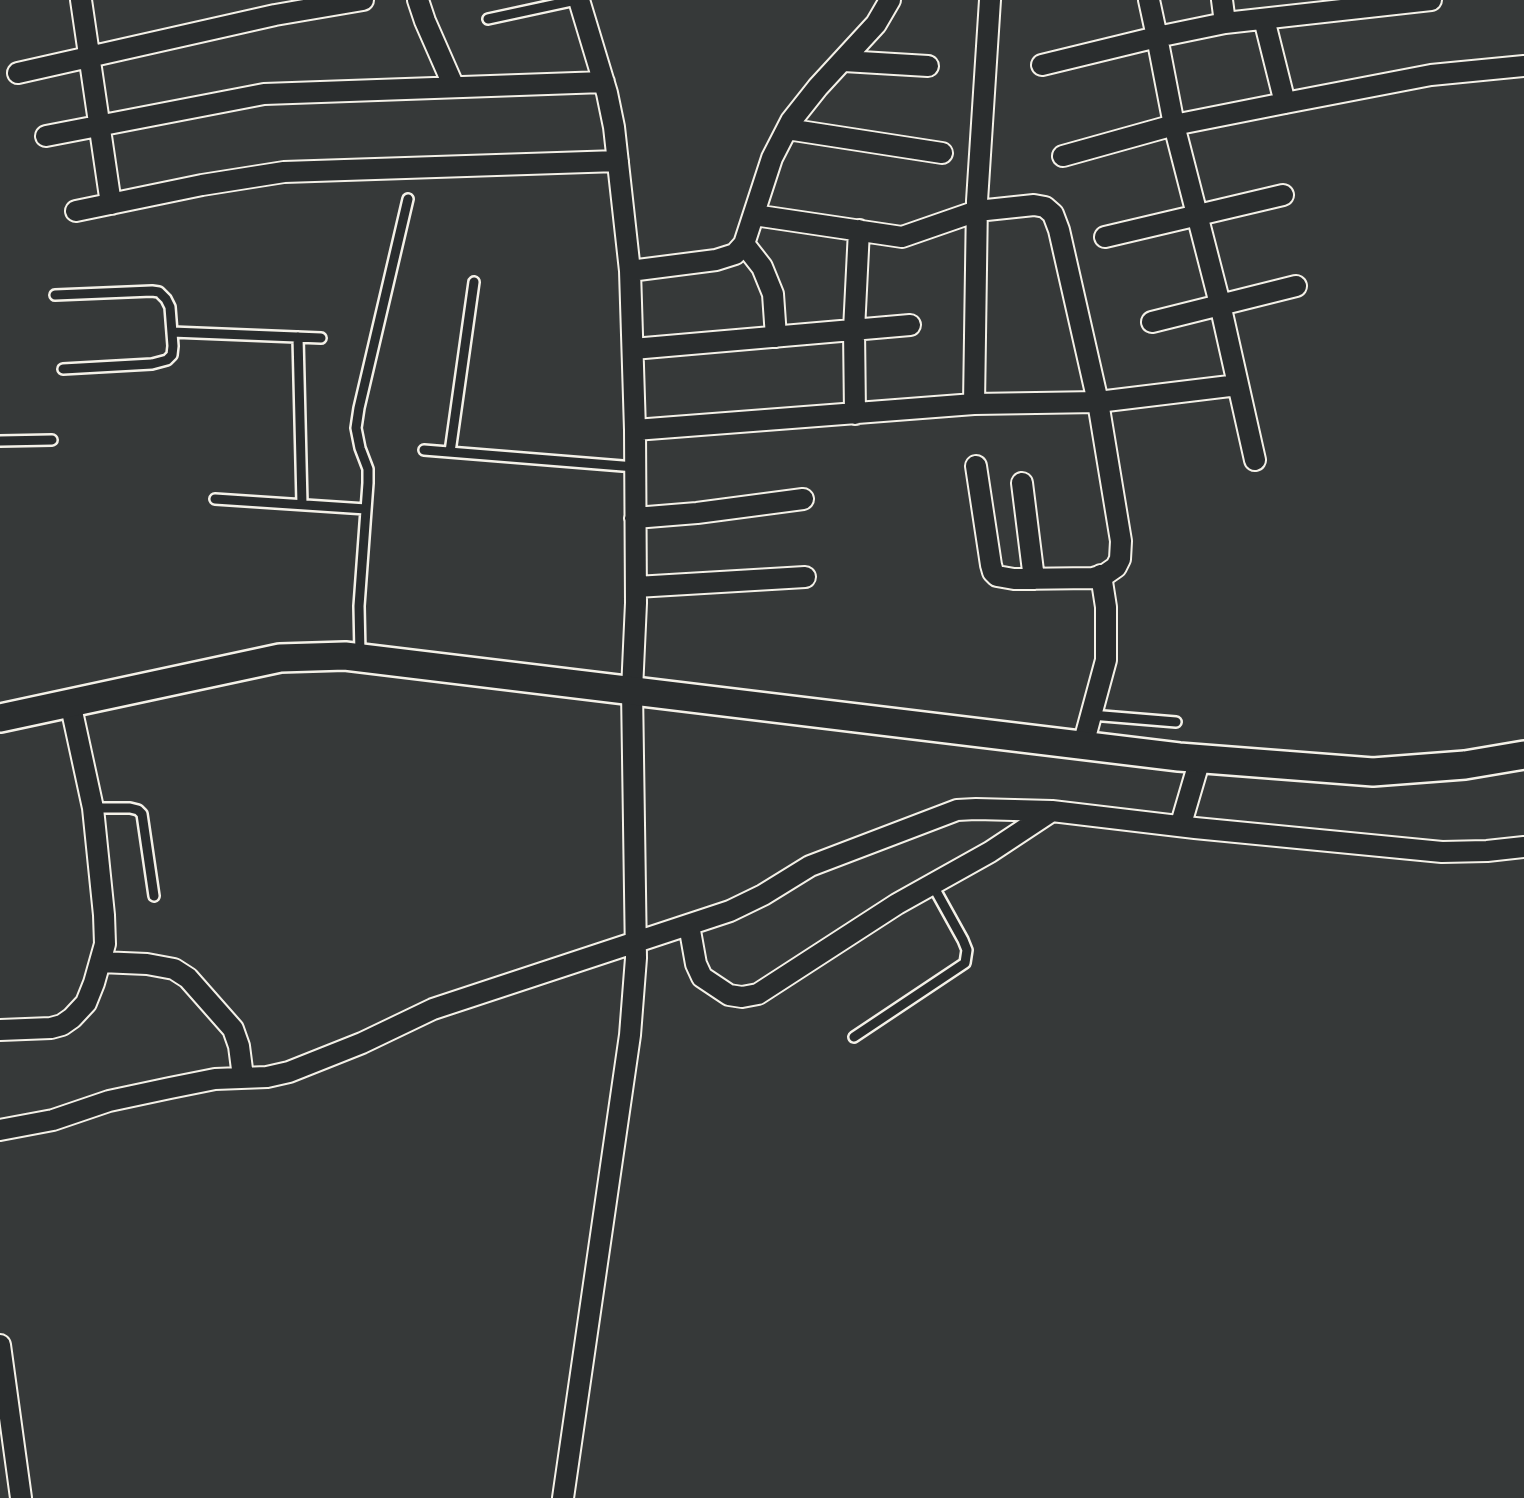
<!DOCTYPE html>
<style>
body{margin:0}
canvas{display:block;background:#363939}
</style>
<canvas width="1524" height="1498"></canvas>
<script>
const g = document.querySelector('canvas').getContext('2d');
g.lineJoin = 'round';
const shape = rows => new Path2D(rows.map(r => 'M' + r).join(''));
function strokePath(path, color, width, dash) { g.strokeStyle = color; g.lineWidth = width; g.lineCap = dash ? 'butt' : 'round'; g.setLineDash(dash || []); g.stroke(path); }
const lane = shape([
 [488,19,576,0],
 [55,295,152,291,159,292,166,299,170,307,173,346,172,355,167,360,152,364,63,369],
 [172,332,321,338],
 [298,337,302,504],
 [0,441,52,440],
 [424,450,635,467],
 [450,452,474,282],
 [215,499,366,509],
 [360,654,359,606,368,483,368,469,360,448,356,428,359,408,408,199],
 [1091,715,1176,722],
 [93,808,130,808,138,810,142,814,154,896],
 [854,1037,965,963,967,950,963,940,932,884]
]);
const street = shape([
 [81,0,111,204],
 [418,0,425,21,454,87],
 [579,0,607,93,614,127,630,271],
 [1149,0,1157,37,1225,23,1431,0],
 [1222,0,1225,23],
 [1264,19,1285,103],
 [844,61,928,66],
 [1042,65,1157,37,1174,125,1220,304,1255,460],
 [18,73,275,15,363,0],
 [787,129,942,153],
 [46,136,264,94,604,82],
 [1063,156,1174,125,1285,103,1431,75,1524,66],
 [76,211,202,185,284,172,618,161],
 [754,215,902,237,977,211,1034,205,1045,207,1053,214,1059,230,1098,402,1121,541,1120,559,1116,567,1106,574,1093,578,1014,579,997,576,993,572,991,565,976,466],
 [1105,237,1283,195],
 [744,244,762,267,773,294,776,337],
 [1152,322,1296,286],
 [633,349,910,325],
 [974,404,977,201,990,0],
 [855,414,854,330,859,230],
 [635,430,974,404,1098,402,1238,385],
 [1022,483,1034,579],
 [635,518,697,513,803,499],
 [636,587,805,577],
 [1083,745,1106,660,1106,607,1101,575],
 [1183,817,1200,759],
 [689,925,696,964,702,977,729,995,742,997,758,994,897,904,990,852,1052,811],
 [100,962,147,964,174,969,188,978,233,1029,239,1046,243,1077],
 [0,1030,51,1028,62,1025,72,1018,86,1003,94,983,105,944,104,915,93,808,70,702],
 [0,1130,53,1120,109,1101,170,1088,215,1079,267,1077,289,1072,362,1043,433,1009,730,911,763,895,810,866,957,810,976,809,1052,811,1195,828,1442,852,1487,851,1524,847],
 [0,1345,21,1498],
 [563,1498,630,1035,636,958,632,690,636,603,635,430,630,271,716,260,735,254,744,244,772,158,791,121,818,87,876,24,890,0]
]);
const secondary = shape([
 [0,718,280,658,345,656,1179,757,1373,772,1465,765,1524,755]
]);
strokePath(lane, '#f4f1e8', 14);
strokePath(street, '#f4f1e8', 24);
strokePath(secondary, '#f4f1e8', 32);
strokePath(lane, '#2a2d2e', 9);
strokePath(street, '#2a2d2e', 20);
strokePath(secondary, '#2a2d2e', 27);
</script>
